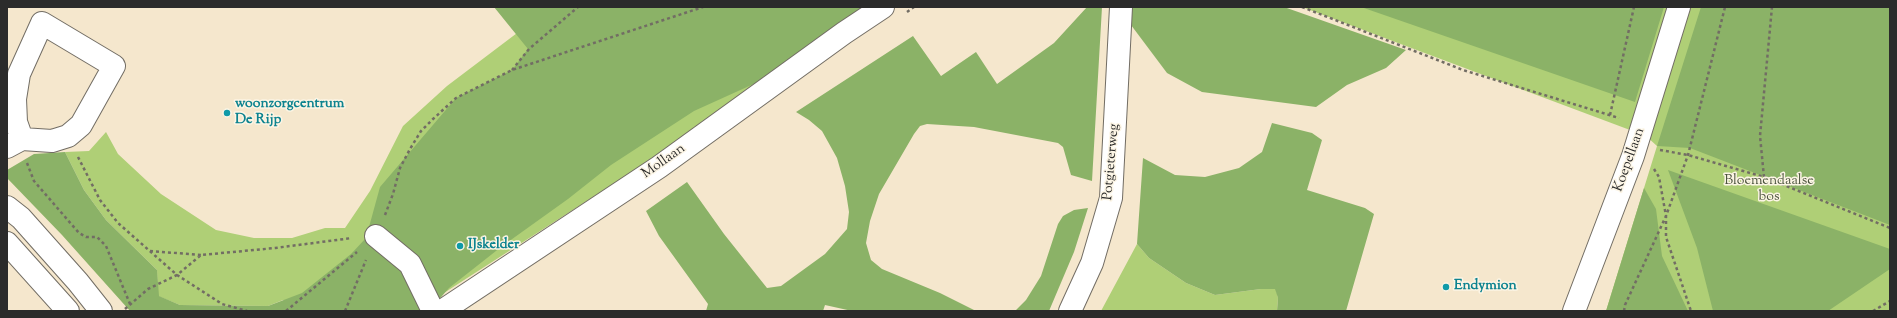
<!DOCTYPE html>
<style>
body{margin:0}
#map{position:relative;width:1897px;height:318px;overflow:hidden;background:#f5e7cd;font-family:"Sorts Mill Goudy",serif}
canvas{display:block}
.frame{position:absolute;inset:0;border:8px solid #2b2b2b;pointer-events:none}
</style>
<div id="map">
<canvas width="1897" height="318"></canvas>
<div class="frame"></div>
</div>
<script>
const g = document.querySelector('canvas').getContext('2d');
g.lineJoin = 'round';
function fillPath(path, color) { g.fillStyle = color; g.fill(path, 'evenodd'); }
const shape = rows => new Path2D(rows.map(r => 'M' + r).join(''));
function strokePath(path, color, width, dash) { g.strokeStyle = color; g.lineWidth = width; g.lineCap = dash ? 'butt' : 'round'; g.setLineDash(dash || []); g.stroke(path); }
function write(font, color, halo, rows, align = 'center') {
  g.font = font + ' "Sorts Mill Goudy",serif'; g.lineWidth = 3; g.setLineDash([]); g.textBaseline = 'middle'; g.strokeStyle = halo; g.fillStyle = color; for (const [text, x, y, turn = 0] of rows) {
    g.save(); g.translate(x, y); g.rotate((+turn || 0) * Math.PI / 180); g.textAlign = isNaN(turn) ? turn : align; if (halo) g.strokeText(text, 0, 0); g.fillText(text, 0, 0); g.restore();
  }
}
const green = shape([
 [867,7,669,148,416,311,283,300,268,306,180,305,158,296,157,270,106,220,84,190,65,152,89,151,106,132,118,154,161,194,216,230,254,238,292,238,325,228,345,228,370,191,403,126,447,86,525,27],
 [1302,7,1890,7,1890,311,1606,311,1657,146,1646,136],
 [1137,244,1149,258,1186,283,1215,295,1261,289,1276,289,1278,298,1277,311,1101,311]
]);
const forest = shape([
 [494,7,873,7,758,82,694,111,611,165,568,199,501,247,449,288,429,311,130,311,62,235,7,178,7,170,34,154,65,152,84,190,106,220,157,270,159,296,180,305,268,306,302,293,351,254,366,238,380,187,456,98,512,70,528,49],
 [1087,7,1102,7,1092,181,1071,175,1063,147,1058,143,974,127,927,124,920,126,914,134,879,194,870,221,866,243,871,260,882,269,940,293,976,311,852,311,825,305,823,311,706,311,708,304,659,236,646,211,687,182,724,234,767,288,781,286,825,254,847,229,849,212,845,186,837,158,822,131,809,120,796,112,913,36,941,76,976,52,997,84,1054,43],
 [1129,7,1284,7,1406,50,1386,68,1347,85,1316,107,1202,92,1167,73,1128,21],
 [1361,7,1664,7,1635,102],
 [1701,7,1890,7,1890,225,1690,148,1657,146],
 [1272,123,1312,133,1322,140,1307,190,1365,208,1374,214,1346,311,1277,311,1278,298,1275,289,1261,289,1215,295,1186,283,1149,258,1137,244,1143,158,1175,175,1205,177,1239,168,1262,152],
 [1668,170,1890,249,1890,269,1828,311,1713,311,1697,248],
 [1644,188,1656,209,1662,256,1688,311,1606,311],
 [1088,208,1074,252,1049,311,1015,311,1026,300,1041,276,1058,224,1063,216,1074,210]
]);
const path = shape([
 [1302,7,1463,70,1619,118],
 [907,12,914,7],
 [512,70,529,49,578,7],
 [1610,115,1634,7],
 [1660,150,1688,155,1764,177,1890,228],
 [78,157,100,200,118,223,177,275,222,304,247,311],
 [27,163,34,181,79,233,86,237,97,237,106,246,130,304],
 [1654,169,1659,177,1666,216,1666,237,1691,311],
 [1764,177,1760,136,1772,7],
 [385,215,393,194,400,168,410,149,421,131,433,119,456,98,512,70,703,7],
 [150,251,201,255],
 [125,309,148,289,177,275,201,255,275,248,352,238],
 [286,311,357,252],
 [345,311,366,260],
 [1624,311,1625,305,1666,216,1688,155,1725,7],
 [1873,311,1890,301]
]);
const minor = shape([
 [7,147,22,139,52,141,68,136,81,125,114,66,42,23,19,74,15,99,16,122,22,139],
 [7,207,21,218,78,282,101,311],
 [376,236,410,264,433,311],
 [7,243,68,311],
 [442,311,659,167,844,33,883,7],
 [1070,311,1092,263,1111,198,1121,7],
 [1574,311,1633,156,1679,7]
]);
const markers = [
 [227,113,4,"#0f9aa8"],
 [460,246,4,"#0f9aa8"],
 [1446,287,4,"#0f9aa8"]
];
const cultureNames = [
 ["woonzorgcentrum",235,105],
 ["De Rijp",235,121],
 ["IJskelder",468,246],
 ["Endymion",1454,287]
];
const streetNames = [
 ["Koepellaan",1630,160,-70],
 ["Mollaan",664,162,-35],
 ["Potgieterweg",1112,162,-85]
];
const parkNames = [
 ["Bloemendaalse",1769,182],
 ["bos",1769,198]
];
fillPath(green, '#afcf76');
fillPath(forest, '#8bb267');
strokePath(minor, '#726d64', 24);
strokePath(path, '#726d64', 2.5, [3, 3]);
strokePath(minor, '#fff', 22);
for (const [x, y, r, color] of markers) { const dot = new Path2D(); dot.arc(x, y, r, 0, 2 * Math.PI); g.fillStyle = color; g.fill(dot); strokePath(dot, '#fcf5e5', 1.5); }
write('bold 14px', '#0d838f', '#fcf5e5', cultureNames, 'left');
write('14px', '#2b2b2b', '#fcf5e5', streetNames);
write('14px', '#4c543e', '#fcf5e5', parkNames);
</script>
